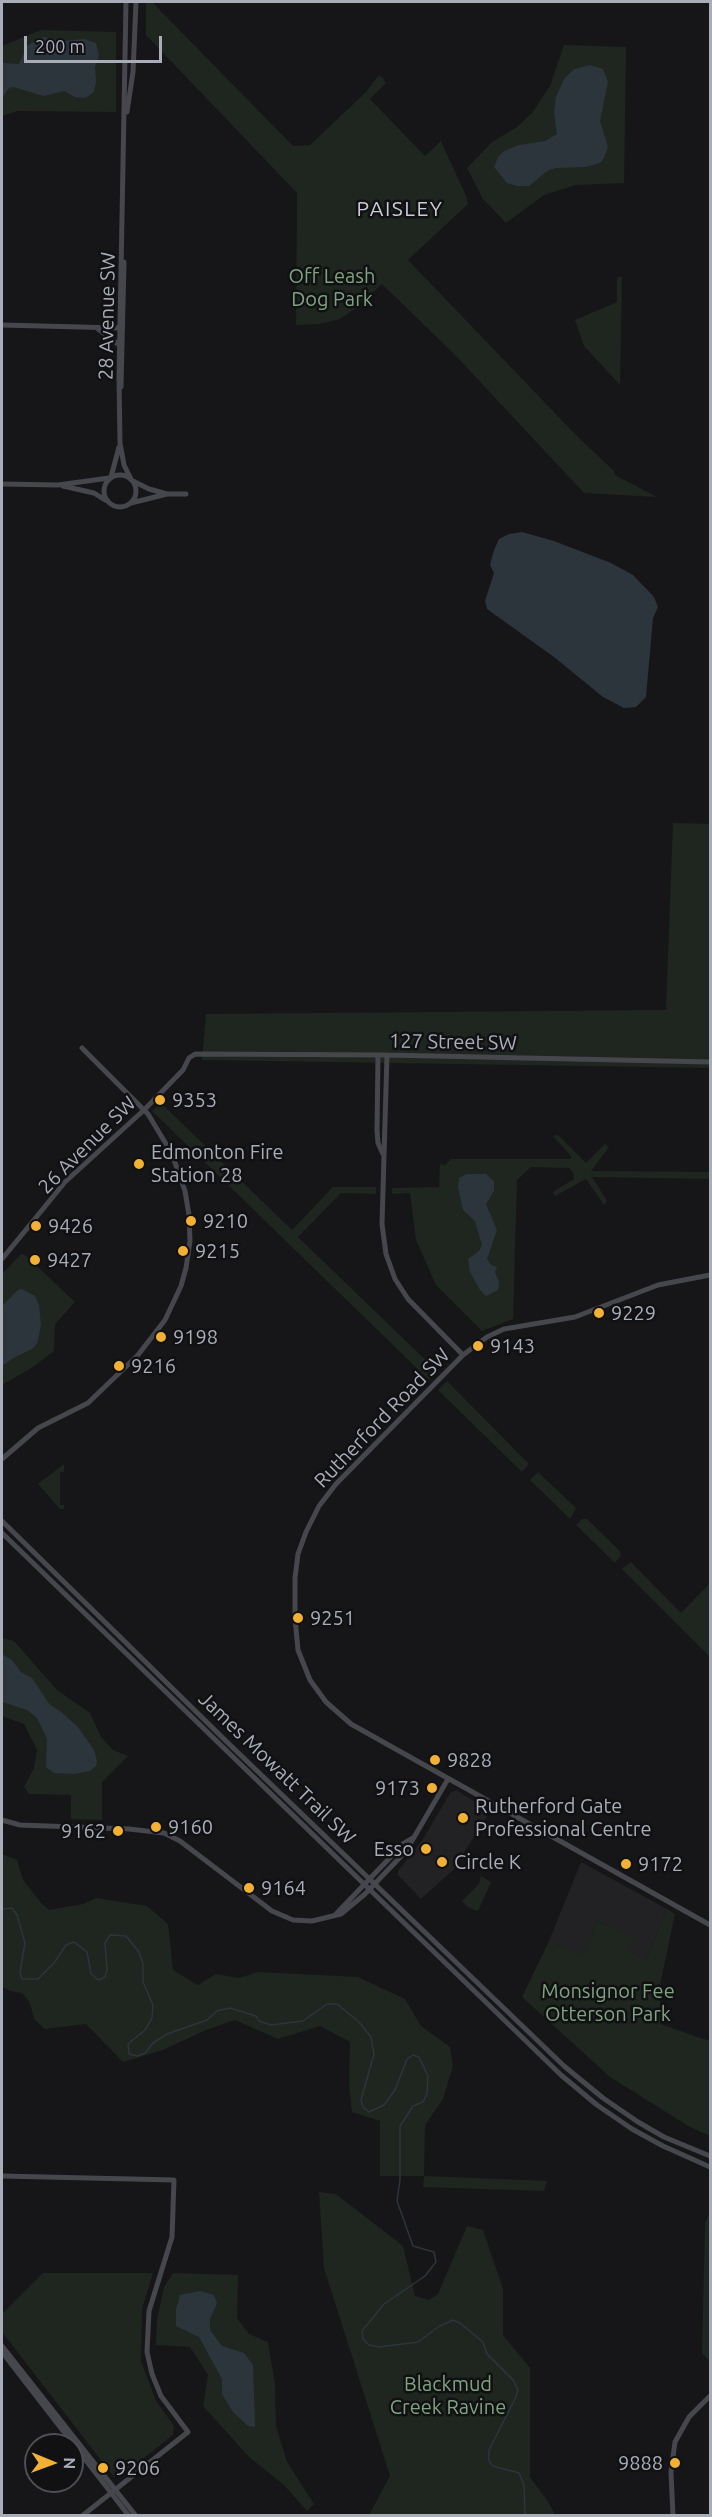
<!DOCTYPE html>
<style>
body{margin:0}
#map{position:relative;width:712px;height:2517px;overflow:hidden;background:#161618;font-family:Ubuntu,sans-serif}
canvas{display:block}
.frame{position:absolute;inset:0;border:3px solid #a8adb8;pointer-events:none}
.north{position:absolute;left:24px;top:2433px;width:60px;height:60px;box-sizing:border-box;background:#111113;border:2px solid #4d4f55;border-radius:50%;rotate:91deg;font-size:16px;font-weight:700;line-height:24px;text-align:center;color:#a8adb8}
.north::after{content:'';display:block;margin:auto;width:21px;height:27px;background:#f2b134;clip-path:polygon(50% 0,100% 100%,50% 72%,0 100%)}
.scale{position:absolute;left:24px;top:36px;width:138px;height:27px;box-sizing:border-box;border:3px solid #a8adb8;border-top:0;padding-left:8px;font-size:18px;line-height:21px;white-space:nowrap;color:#a8adb8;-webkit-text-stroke:4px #111113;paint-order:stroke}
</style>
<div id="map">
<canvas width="712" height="2517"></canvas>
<div class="frame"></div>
<div class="north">N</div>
<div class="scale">200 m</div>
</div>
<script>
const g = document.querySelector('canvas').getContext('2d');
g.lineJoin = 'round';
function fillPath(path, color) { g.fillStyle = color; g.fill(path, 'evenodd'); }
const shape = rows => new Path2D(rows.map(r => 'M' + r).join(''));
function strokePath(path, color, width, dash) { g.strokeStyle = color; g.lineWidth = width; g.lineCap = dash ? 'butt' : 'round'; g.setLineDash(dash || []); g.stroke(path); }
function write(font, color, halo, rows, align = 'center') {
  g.font = font + ' Ubuntu,sans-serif'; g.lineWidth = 5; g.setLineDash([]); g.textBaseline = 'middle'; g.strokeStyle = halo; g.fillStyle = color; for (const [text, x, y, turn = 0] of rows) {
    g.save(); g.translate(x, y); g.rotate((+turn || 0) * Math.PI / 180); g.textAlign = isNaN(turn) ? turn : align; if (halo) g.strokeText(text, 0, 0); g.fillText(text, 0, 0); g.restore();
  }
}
const built = shape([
 [456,1790,490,1811,453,1870,421,1899,398,1875,398,1871,423,1839,450,1793],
 [581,1862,667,1909,646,1960,629,1951,635,1938,597,1921,582,1956,549,1941]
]);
const green = shape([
 [146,2,152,2,293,146,310,145,365,93,379,75,383,78,386,83,370,99,425,156,441,141,466,196,468,204,408,260,576,435,614,471,615,475,657,497,584,493,456,356,382,284,356,308,340,319,320,324,296,325,297,193,146,35],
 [41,30,116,32,116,112,17,111,2,116,2,46],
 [564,45,626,47,624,183,576,185,544,195,506,223,483,199,467,168,492,142,517,127,532,113,550,86],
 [617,277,622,277,620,385,584,346,575,320,617,302],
 [673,823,710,824,710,1068,202,1060,206,1014,666,1010],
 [161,1103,292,1230,333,1187,376,1187,376,1194,341,1193,298,1237,437,1371,429,1380,152,1111],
 [558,1135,586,1163,605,1144,609,1147,591,1171,710,1172,710,1179,592,1177,607,1201,604,1205,586,1179,555,1196,553,1192,574,1179,573,1172,569,1168,531,1167,517,1180,513,1319,482,1331,436,1285,416,1240,410,1193,392,1194,392,1188,439,1187,440,1164,445,1165,451,1159,571,1159,571,1156,553,1136],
 [21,1254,25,1255,75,1302,55,1324,54,1351,33,1367,2,1385,2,1274],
 [447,1381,529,1464,522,1472,438,1390],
 [64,1464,64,1472,60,1472,60,1505,64,1505,64,1509,60,1509,38,1484],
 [538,1472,576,1508,570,1519,530,1480],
 [582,1519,587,1519,619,1550,621,1555,615,1563,576,1525],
 [631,1562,681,1613,710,1583,710,1657,622,1569],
 [2,1638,14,1641,57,1690,90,1713,101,1737,113,1750,128,1756,102,1782,102,1820,71,1819,71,1795,29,1794,24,1787,34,1768,37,1750,24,1724,2,1716],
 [2,1854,17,1860,23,1880,42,1904,49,1910,83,1904,96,1898,147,1906,168,1924,173,1970,198,1985,216,1974,239,1978,258,1972,358,1977,405,1999,421,2026,450,2047,453,2066,443,2099,425,2125,424,2176,547,2181,544,2191,423,2187,424,2176,380,2176,380,2121,352,2112,349,2084,350,2042,320,2026,278,2039,235,2020,206,2030,163,2050,123,2062,86,2024,45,2029,34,2019,30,2003,22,1993,10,1991,2,1987],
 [481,1876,491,1882,478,1911,469,1908,462,1901,479,1884],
 [667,1909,675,1914,661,1980,660,2024,710,2041,710,2136,690,2127,610,2077,522,1997,549,1941,582,1955,597,1921,636,1938,629,1951,646,1960],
 [319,2192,336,2194,403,2246,415,2296,429,2300,438,2294,467,2226,483,2230,503,2289,503,2335,530,2368,530,2477,549,2503,555,2515,369,2515,390,2476,324,2268],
 [710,2212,710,2362,702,2353,705,2223],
 [43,2273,153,2273,142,2309,141,2361,156,2401,174,2426,173,2435,120,2477,114,2477,2,2332,2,2314],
 [173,2273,238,2275,237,2318,249,2334,268,2342,275,2384,276,2426,287,2462,314,2504,307,2511,284,2485,249,2457,203,2406,208,2375,190,2347,156,2345,157,2320,164,2287]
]);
const water = shape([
 [45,37,61,41,84,39,96,43,99,55,95,67,96,82,94,92,85,98,75,97,64,91,44,96,13,87,8,89,2,98,2,63,19,64,27,46,39,38],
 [590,65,603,69,608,82,600,121,608,147,604,158,600,163,586,167,556,168,547,171,529,186,517,186,507,183,494,167,498,157,504,151,519,145,545,141,557,134,554,112,556,97,564,79,574,69],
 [522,532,554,541,611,563,633,575,654,597,658,607,653,618,646,697,636,707,624,708,603,697,554,657,487,609,485,601,494,573,490,565,494,550,499,539,509,534],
 [467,1174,486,1174,494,1181,494,1191,486,1204,497,1230,487,1259,491,1265,497,1267,495,1272,499,1282,498,1290,486,1296,480,1290,470,1272,468,1259,479,1251,482,1245,475,1221,463,1210,458,1187,459,1178],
 [22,1289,35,1296,39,1305,41,1325,37,1344,32,1349,15,1357,2,1366,2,1306,18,1290],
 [2,1654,12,1660,21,1672,32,1678,50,1705,60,1711,78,1727,94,1750,97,1761,96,1766,90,1771,74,1774,54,1773,46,1767,47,1739,37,1718,27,1710,2,1702],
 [200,2291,214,2295,217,2303,210,2319,210,2330,222,2346,244,2353,253,2365,255,2427,248,2426,233,2412,222,2394,222,2379,199,2337,176,2326,176,2309,180,2295]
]);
const stream = shape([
 [2,1909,12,1908,17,1915,25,1943,20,1972,22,1979,38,1979,54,1963,66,1945,74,1942,87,1952,91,1974,98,1980,105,1977,107,1970,105,1943,110,1935,126,1936,139,1952,143,1964,143,1982,153,2005,152,2018,145,2030,128,2044,129,2054,137,2056,145,2053,153,2043,167,2034,207,2020,217,2011,230,2008,256,2016,259,2021,271,2025,303,2021,327,2004,337,2004,359,2022,371,2037,374,2054,361,2100,363,2107,369,2112,384,2105,395,2090,407,2059,413,2055,419,2057,428,2076,427,2094,423,2102,413,2106,400,2126,400,2180,397,2201,413,2246,434,2252,436,2262,425,2276,384,2304,362,2331,363,2339,369,2345,379,2347,418,2342,438,2327,453,2320,460,2323,483,2342,487,2354,513,2380,518,2390,516,2397,489,2450,489,2461,493,2466,519,2473,524,2485,525,2516]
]);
const secondary = shape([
 [126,2,119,379,120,443,124,465,131,479],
 [127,112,133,72,136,2],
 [2,325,119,328],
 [98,329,118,344],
 [121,387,124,262],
 '104 491a16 16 0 1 1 32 0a16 16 0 1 1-32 0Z',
 [111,477,119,447],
 [2,484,58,485,109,478],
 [63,486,94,493,105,500],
 [167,494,186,494],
 [131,503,167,494,149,489,133,481],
 [378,1055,377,1131,378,1143,383,1154],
 [387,1055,382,1224,386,1254,395,1279,408,1299,463,1355],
 [2,1259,65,1182,144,1110,183,1070,189,1058,195,1054,387,1055,710,1062],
 [710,1275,658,1285,575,1317,504,1329,487,1337,463,1355,336,1484,319,1506,306,1532,298,1554,295,1578,295,1618,298,1650,310,1680,326,1702,351,1724,710,1925],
 [2,1459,38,1428,88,1403,138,1355,165,1320,181,1286,186,1268,190,1241,189,1215,185,1191,172,1154,148,1114,82,1048],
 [2,1521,227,1742,564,2066,603,2098,638,2122,664,2137,710,2156],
 [2,1533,561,2075,597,2105,632,2129,663,2146,710,2167],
 [2,1820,20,1825,129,1829,164,1833,180,1841,272,1911,293,1920,312,1921,341,1914,365,1894,406,1851,448,1779],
 [336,1914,403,1844,413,1838],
 [2,2176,174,2180,172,2237,149,2311,147,2352,152,2374,161,2396,188,2432,82,2516],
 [2,2346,136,2516],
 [2,2352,129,2516],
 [673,2516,671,2472,675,2442,689,2417,710,2396]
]);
const markers = [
 [160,1100,6,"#f2b134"],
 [139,1164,6,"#f2b134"],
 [191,1221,6,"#f2b134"],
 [36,1226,6,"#f2b134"],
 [183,1251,6,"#f2b134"],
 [35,1260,6,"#f2b134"],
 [599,1313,6,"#f2b134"],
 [161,1337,6,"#f2b134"],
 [478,1346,6,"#f2b134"],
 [119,1366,6,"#f2b134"],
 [298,1618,6,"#f2b134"],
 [435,1760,6,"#f2b134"],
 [432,1788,6,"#f2b134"],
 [463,1818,6,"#f2b134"],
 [156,1827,6,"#f2b134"],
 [118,1831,6,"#f2b134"],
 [426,1849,6,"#f2b134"],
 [442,1862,6,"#f2b134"],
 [626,1864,6,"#f2b134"],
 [249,1888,6,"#f2b134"],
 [675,2463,6,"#f2b134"],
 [103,2468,6,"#f2b134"]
];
const parkNames = [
 ["Off Leash",332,276],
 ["Dog Park",332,299],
 ["Monsignor Fee",608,1991],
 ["Otterson Park",608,2014],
 ["Blackmud",448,2384],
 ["Creek Ravine",448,2407]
];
const streetNames = [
 ["28 Avenue SW",107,316,-89],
 ["127 Street SW",453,1042,1],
 ["26 Avenue SW",87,1145,-45],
 ["Rutherford Road SW",382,1418,-46],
 ["James Mowatt Trail SW",277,1768,44]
];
const poiNames = [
 ["9353",172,1100],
 ["Edmonton Fire",151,1152],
 ["Station 28",151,1175],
 ["9210",203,1221],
 ["9426",48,1226],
 ["9215",195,1251],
 ["9427",47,1260],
 ["9229",611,1313],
 ["9198",173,1337],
 ["9143",490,1346],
 ["9216",131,1366],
 ["9251",310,1618],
 ["9828",447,1760],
 ["9173",420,1788,"right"],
 ["Rutherford Gate",475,1806],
 ["Professional Centre",475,1829],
 ["9160",168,1827],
 ["9162",106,1831,"right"],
 ["Esso",414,1849,"right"],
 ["Circle K",454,1862],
 ["9172",638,1864],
 ["9164",261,1888],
 ["9888",663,2463,"right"],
 ["9206",115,2468]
];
const neighbourhoodNames = [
 ["PAISLEY",400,209]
];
fillPath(built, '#222225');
fillPath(green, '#1e261f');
fillPath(water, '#2c353c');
strokePath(stream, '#2c353c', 1.5);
strokePath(secondary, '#45474d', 5);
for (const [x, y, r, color] of markers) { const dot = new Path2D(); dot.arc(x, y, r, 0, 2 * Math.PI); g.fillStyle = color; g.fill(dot); strokePath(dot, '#111113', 2); }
write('20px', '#7fa381', '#111113', parkNames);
write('20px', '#a8adb8', '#111113', streetNames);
write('20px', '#a8adb8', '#111113', poiNames, 'left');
g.letterSpacing = '1.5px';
write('21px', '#c9ccd4', '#111113', neighbourhoodNames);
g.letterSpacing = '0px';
</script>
